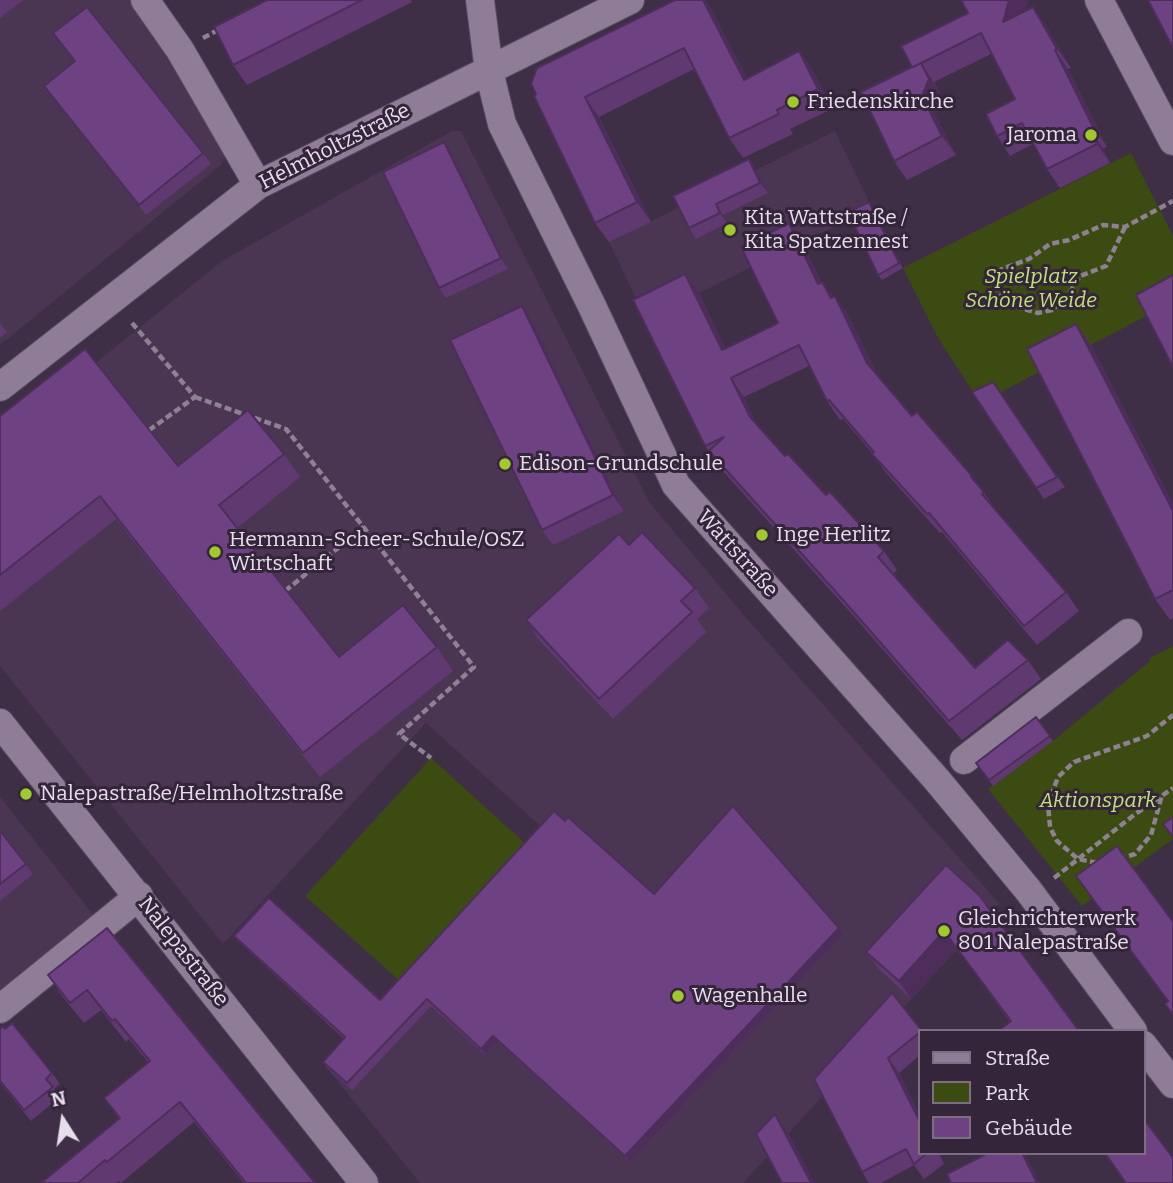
<!DOCTYPE html>
<meta charset="utf-8">
<style>
body{margin:0}
#map{position:relative;width:1173px;height:1183px;overflow:hidden;background:#3e2f46;font-family:Bitter,serif}
canvas{display:block}
.legend{position:absolute;left:918px;top:1029px;width:228px;height:126px;box-sizing:border-box;background:#34253b;border:2px solid #7c6f82;margin:0;padding:9px 12px;list-style:none;font-size:21px;color:#e7deec}
.legend li{display:flex;align-items:center;gap:14px;height:35px}
.legend b{width:35px;border:2px solid #7c6f82}
.north{position:absolute;left:28px;top:1085px;width:70px;height:70px;-webkit-text-stroke:5px #34253b;paint-order:stroke;rotate:348deg;font-size:19px;font-weight:700;line-height:28px;text-align:center;color:#e7deec}
.north::after{content:'';display:block;margin:auto;width:24px;height:32px;background:#e7deec;clip-path:polygon(50% 0,100% 100%,50% 72%,0 100%)}
</style>
<div id="map">
<canvas width="1173" height="1183"></canvas>
<ul class="legend">
<li><b style="height:9px;background:#8f7d98"></b>Straße</li>
<li><b style="height:19px;background:#3b4b12"></b>Park</li>
<li><b style="height:19px;background:#6e4282"></b>Gebäude</li>
</ul>
<div class="north">N</div>
</div>
<script>
const g = document.querySelector('canvas').getContext('2d');
g.lineJoin = 'round';
function fillPath(path, color) { g.fillStyle = color; g.fill(path, 'evenodd'); }
const shape = rows => new Path2D(rows.map(r => 'M' + r).join(''));
function strokePath(path, color, width, dash) { g.strokeStyle = color; g.lineWidth = width; g.lineCap = dash ? 'butt' : 'round'; g.setLineDash(dash || []); g.stroke(path); }
function write(font, color, halo, rows, align = 'center') {
  g.font = font + ' Bitter,serif'; g.lineWidth = 6; g.setLineDash([]); g.textBaseline = 'middle'; g.strokeStyle = halo; g.fillStyle = color; for (const [text, x, y, turn = 0] of rows) {
    g.save(); g.translate(x, y); g.rotate((+turn || 0) * Math.PI / 180); g.textAlign = isNaN(turn) ? turn : align; if (halo) g.strokeText(text, 0, 0); g.fillText(text, 0, 0); g.restore();
  }
}
const built = shape([
 [0,0,130,0,186,84,225,154,222,164,0,345],
 [452,131,461,131,649,502,748,620,999,903,743,1183,420,1183,327,1068,546,831,426,723,223,944,0,666,0,440,222,261],
 [835,131,872,208,646,319,609,242],
 [0,797,95,917,0,995]
]);
const green = shape([
 [1131,153,1173,236,1173,302,980,403,937,336,903,268],
 [1173,646,1173,839,1082,906,988,789,1053,741,1150,661,1150,658],
 [431,758,528,846,403,984,305,896]
]);
const path = shape([
 [203,38,220,29],
 [1125,227,1106,266,1080,276,1067,297,1052,310,1038,313,1007,304,992,280,1002,269,1029,259,1050,244,1069,240,1103,225,1125,227,1173,201],
 [132,323,195,397,148,431],
 [195,397,286,429,474,667,399,734,431,758],
 [285,591,364,527],
 [1119,859,1135,854,1151,835,1162,795],
 [1097,863,1078,859,1057,841,1050,827,1048,804,1058,777,1074,762,1147,736,1173,715],
 [1054,878,1134,815,1173,788]
]);
const minor = shape([
 [145,0,180,50,258,185],
 [480,0,489,71,502,124,591,304,676,485,937,780,1028,890,1133,1031],
 [1099,0,1173,141],
 [0,387,258,185,630,0],
 [0,723,364,1183],
 [964,760,1128,633],
 [0,1009,139,896],
 [1143,1045,1173,1084]
]);
const wall = shape([
 [0,0,23,0,0,18],
 [267,0,411,0,412,2,247,85,233,65],
 [675,0,705,0,711,9,747,78,799,51,813,71,832,109,790,129,793,134,743,158,729,138,694,69,599,117,651,222,609,242,595,223,534,96],
 [961,0,1028,0,1025,11,1033,7,1046,26,1071,68,1068,69,1107,147,1103,148,1110,163,1060,188,1047,169,1033,144,1010,156,997,136,1015,99,991,54,934,82,943,99,935,115,956,155,907,180,894,161,912,67,968,13],
 [53,33,203,153,211,164,146,215,44,86,75,62],
 [451,152,508,269,446,298,439,288],
 [756,170,768,193,723,215,727,223,696,239,689,228],
 [869,202,903,268,882,280,878,275],
 [802,242,821,282,848,315,877,374,912,416,972,476,997,511,1066,592,1079,611,1037,645,942,532,940,533,886,473,873,454,843,419,840,420,827,401,809,366,744,397,758,427,785,456,884,551,897,570,893,574,975,668,1028,660,1041,679,962,740,850,612,722,470,705,446,699,293,725,348,778,323],
 [532,321,624,511,553,545,542,530],
 [0,323,7,332,0,338],
 [1076,324,1091,345,1173,504,1173,618,1170,620,1155,599],
 [993,382,1065,487,1044,499,972,392],
 [0,416,178,466,284,454,300,477,237,528,339,657,437,647,453,671,320,777,116,519,0,611],
 [629,545,695,588,709,608,697,619,706,632,613,719,539,640,526,620],
 [1036,717,1053,741,993,786,976,763],
 [0,831,33,874,0,901],
 [946,865,1010,1022,957,949,911,999,879,969,866,952],
 [1076,876,1173,922,1173,1016,1165,1004,1168,1001],
 [654,894,843,935,630,1162,498,1042,485,1055,431,1006,352,1090,327,1068,323,1062,344,1039,239,942,234,936,380,1000],
 [107,928,315,1183,244,1183,194,1122,121,1183,119,1181,116,1183,41,1183,119,1119,104,1098,148,1062,129,1039,126,1042,101,1010,84,1023,62,996,48,975],
 [0,1029,52,1073,60,1084,54,1089,60,1097,31,1121,0,1083],
 [919,1031,919,1056,899,1073,919,1114,919,1153,939,1153,944,1164,924,1179,914,1165,881,1183,869,1183,862,1172,814,1079]
]);
const shadedWall = shape([
 [703,0,705,0,711,9,758,99,744,80],
 [1009,0,1028,0,1016,41,1003,22],
 [1033,7,1046,26,1071,68,1057,49],
 [1055,50,1068,69,1107,147,1093,127],
 [799,51,813,71,832,109,818,89],
 [921,63,934,83,943,99,935,115,956,155,942,136,922,96],
 [585,97,599,117,651,222,637,202],
 [1090,129,1103,148,1110,163,1097,144],
 [444,142,451,152,508,269,501,258],
 [749,159,756,170,768,193,760,183],
 [869,202,872,208,903,268,899,263],
 [716,204,723,215,727,223,720,213],
 [789,223,802,242,831,303,818,284],
 [685,274,699,293,735,369,722,350],
 [822,282,836,301,831,298],
 [835,296,848,315,881,382,867,363],
 [522,306,532,321,624,511,613,495],
 [1076,324,1091,345,1173,504,1173,511],
 [731,378,744,397,763,436,750,417],
 [839,928,843,935,630,1162,625,1156],
 [944,931,957,949,911,999,899,981],
 [493,1036,498,1042,485,1055,481,1049],
 [888,1058,899,1073,919,1114,919,1120],
 [775,1114,789,1134,815,1183,811,1183],
 [1022,1153,1025,1153,1026,1156,1040,1183,1037,1183]
]);
const building = shape([
 [267,0,362,0,233,65,214,27,267,0],
 [675,0,703,0,744,80,799,51,818,89,777,110,779,114,729,138,684,48,585,97,637,202,595,223,534,96,536,94,531,84,537,68,675,0],
 [961,0,1009,0,1003,22,1033,7,1057,49,1055,50,1093,127,1090,129,1097,144,1047,169,1022,123,997,136,986,114,1015,99,981,33,913,67,921,63,929,79,922,96,942,136,894,161,861,92,912,67,901,46,968,13,961,0],
 [1148,0,1173,0,1173,48,1148,0],
 [87,7,203,153,139,205,44,86,75,61,53,33,87,7],
 [444,142,501,258,439,288,383,172,444,142],
 [749,159,760,183,716,204,720,213,689,228,673,196,749,159],
 [869,202,899,263,878,275,848,212,869,202],
 [789,223,818,284,822,282,831,298,835,296,867,363,912,416,917,412,972,476,971,477,984,492,982,494,1066,592,1024,626,929,513,927,514,872,454,874,452,829,400,827,401,799,345,731,378,750,417,785,456,788,454,826,495,830,492,863,528,884,551,878,557,975,668,1008,640,1028,660,949,721,837,593,709,451,724,437,705,446,633,300,685,274,722,350,778,323,741,247,789,223],
 [1173,275,1173,367,1136,295,1173,275],
 [522,306,613,495,542,530,450,340,522,306],
 [1076,324,1173,511,1173,590,1155,599,1027,349,1076,324],
 [85,349,178,466,248,410,284,454,219,505,339,657,403,605,437,647,303,753,100,496,0,575,0,416,85,349],
 [993,382,1057,477,1036,488,972,392,993,382],
 [642,532,695,588,681,601,692,612,599,699,526,620,619,534,629,545,642,532],
 [1036,717,1050,736,989,780,976,763,1036,717],
 [733,806,839,928,625,1156,493,1036,481,1049,427,999,347,1083,323,1062,345,1037,234,936,269,898,380,1000,554,811,565,821,568,817,654,894,733,806],
 [1173,817,1173,837,1163,824,1173,817],
 [0,831,26,864,0,884,0,831],
 [1117,846,1173,922,1173,1015,1165,1004,1168,1001,1076,876,1117,846],
 [946,865,979,895,1079,1031,998,1031,1011,1021,944,931,899,981,866,952,946,865],
 [107,928,315,1183,246,1183,180,1102,107,1162,105,1160,78,1183,41,1183,120,1118,104,1098,150,1061,115,1019,112,1021,87,990,70,1003,48,975,107,928],
 [892,993,922,1031,919,1031,919,1033,888,1058,919,1120,919,1153,927,1153,914,1164,906,1149,862,1172,814,1079,892,993],
 [12,1023,52,1073,46,1079,53,1087,24,1110,0,1081,0,1029,3,1026,5,1029,12,1023],
 [775,1114,811,1183,782,1183,756,1134,775,1114],
 [1143,1118,1173,1158,1173,1183,1126,1183,1105,1153,1143,1153,1143,1118],
 [988,1153,1022,1153,1037,1183,951,1183,947,1174,988,1153]
]);
const markers = [
 [793,102,7,"#a0c92b"],
 [1091,135,7,"#a0c92b"],
 [730,230,7,"#a0c92b"],
 [505,464,7,"#a0c92b"],
 [762,535,7,"#a0c92b"],
 [215,552,7,"#a0c92b"],
 [26,794,7,"#a0c92b"],
 [944,931,7,"#a0c92b"],
 [678,996,7,"#a0c92b"]
];
const poiNames = [
 ["Friedenskirche",807,102],
 ["Jaroma",1077,135,"right"],
 ["Kita Wattstraße /",744,218],
 ["Kita Spatzennest",744,242],
 ["Edison-Grundschule",519,464],
 ["Inge Herlitz",776,535],
 ["Hermann-Scheer-Schule/OSZ",229,540],
 ["Wirtschaft",229,564],
 ["Nalepastraße/Helmholtzstraße",40,794],
 ["Gleichrichterwerk",958,919],
 ["801 Nalepastraße",958,943],
 ["Wagenhalle",692,996]
];
const streetNames = [
 ["Helmholtzstraße",335,147,-27],
 ["Wattstraße",737,554,48],
 ["Nalepastraße",183,952,52]
];
const parkNames = [
 ["Spielplatz",1031,277],
 ["Schöne Weide",1031,301],
 ["Aktionspark",1098,801]
];
fillPath(built, '#4a3653');
fillPath(green, '#3b4b12');
strokePath(minor, '#574b5e', 30);
strokePath(path, '#8d8194', 4.5, [7, 3.5]);
strokePath(minor, '#8f7d98', 28);
fillPath(wall, '#5f3970');
fillPath(shadedWall, '#4d2e5b');
fillPath(building, '#6e4282');
strokePath(building, '#4d2e5b', 2);
for (const [x, y, r, color] of markers) { const dot = new Path2D(); dot.arc(x, y, r, 0, 2 * Math.PI); g.fillStyle = color; g.fill(dot); strokePath(dot, '#34253b', 2.5); }
write('21px', '#e7deec', '#34253b', poiNames, 'left');
write('21px', '#e7deec', '#34253b', streetNames);
write('italic 21px', '#c0e275', '#34253b', parkNames);
</script>
